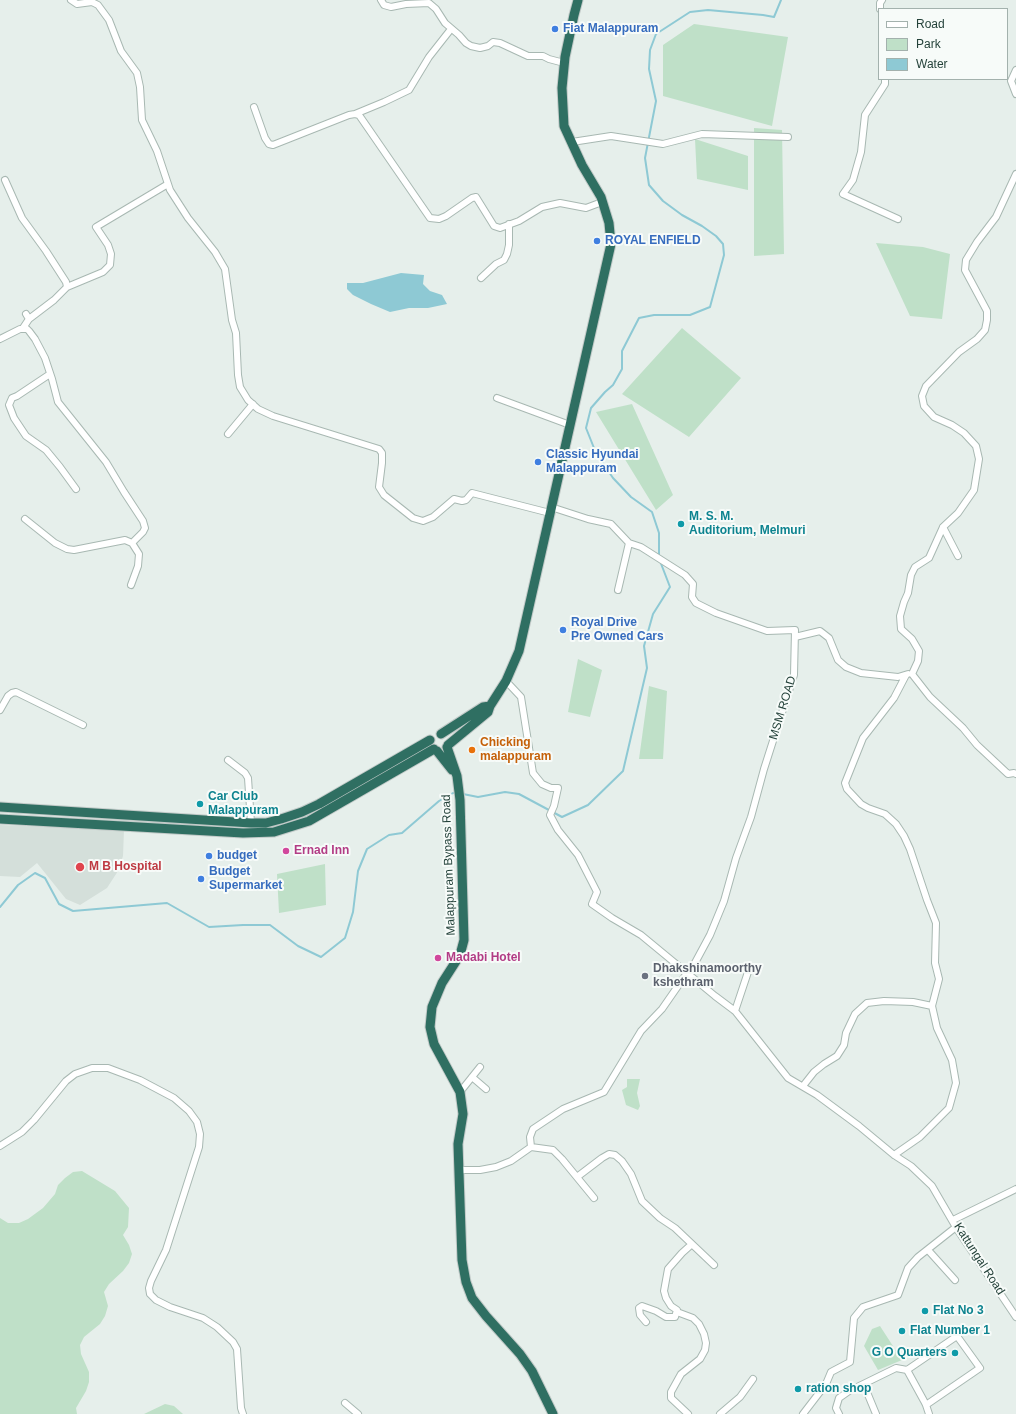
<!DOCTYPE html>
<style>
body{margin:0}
#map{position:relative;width:1016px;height:1414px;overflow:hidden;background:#e6efeb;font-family:Arial,sans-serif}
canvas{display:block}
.legend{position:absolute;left:878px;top:8px;width:130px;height:72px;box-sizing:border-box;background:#f7fbf9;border:1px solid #a3b1ad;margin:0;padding:5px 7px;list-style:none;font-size:12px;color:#24423a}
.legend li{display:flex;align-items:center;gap:8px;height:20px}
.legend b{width:20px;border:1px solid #a3b1ad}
</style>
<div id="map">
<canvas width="1016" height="1414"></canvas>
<ul class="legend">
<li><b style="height:5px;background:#fff"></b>Road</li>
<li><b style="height:11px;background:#bfe0c8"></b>Park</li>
<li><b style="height:11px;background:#8ec9d4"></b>Water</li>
</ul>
</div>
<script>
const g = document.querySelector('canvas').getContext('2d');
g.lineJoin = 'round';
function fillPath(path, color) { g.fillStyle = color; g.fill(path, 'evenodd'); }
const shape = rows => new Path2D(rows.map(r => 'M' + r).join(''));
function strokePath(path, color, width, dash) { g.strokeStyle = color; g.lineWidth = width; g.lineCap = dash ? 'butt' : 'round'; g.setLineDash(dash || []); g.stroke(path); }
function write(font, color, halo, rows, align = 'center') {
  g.font = font + ' Arial,sans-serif'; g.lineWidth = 4; g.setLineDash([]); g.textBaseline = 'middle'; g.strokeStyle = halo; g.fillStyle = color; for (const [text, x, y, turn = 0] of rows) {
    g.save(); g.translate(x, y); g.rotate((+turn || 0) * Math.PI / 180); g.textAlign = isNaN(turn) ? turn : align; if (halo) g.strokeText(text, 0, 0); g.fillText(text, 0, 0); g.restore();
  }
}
const built = shape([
 [0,825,124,830,123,856,118,871,107,888,80,905,66,899,37,863,20,877,0,876]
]);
const green = shape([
 [694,24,788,37,772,126,663,96,663,45],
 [754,128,782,130,784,254,754,256],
 [695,139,748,156,748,190,697,179],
 [876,243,923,247,950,254,942,319,910,316],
 [682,328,741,378,689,437,622,394],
 [632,404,673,495,656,510,596,412],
 [578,659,602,670,590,717,568,712],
 [649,686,667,691,663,759,639,759],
 [325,864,326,905,279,913,277,874],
 [627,1079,640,1079,637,1093,640,1106,638,1110,626,1105,622,1090,627,1087],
 [82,1171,115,1191,129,1208,128,1227,123,1235,129,1245,132,1254,129,1263,123,1271,109,1284,104,1292,108,1306,105,1316,100,1324,84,1337,80,1345,81,1354,89,1372,89,1382,86,1391,76,1408,77,1414,0,1414,0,1218,8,1223,19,1223,28,1219,43,1208,55,1194,58,1185,65,1178,73,1172],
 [880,1326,902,1360,878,1370,864,1346,872,1329],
 [165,1404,174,1406,183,1414,144,1414]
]);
const water = shape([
 [401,273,424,275,423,284,430,291,442,295,447,304,428,308,409,308,390,312,371,304,353,295,347,289,347,283,363,283]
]);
const stream = shape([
 [659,557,659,533,652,512,631,497,613,478,596,453,586,428,591,408,605,392,613,385,622,369,622,351,639,318,654,315,690,315,710,307,724,255,723,244,716,236,702,226,682,215,663,201,649,185,645,158,656,101,649,69,650,50,656,34,690,12,708,10,763,15,774,17,781,0],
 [463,794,478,797,505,792,519,794,562,817,588,805,623,771,647,668,644,646,653,614,670,587,660,561],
 [0,907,18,885,35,873,45,878,59,904,73,911,167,903,209,927,243,925,270,925,298,946,321,957,345,938,353,912,358,871,367,849,389,835,402,833,439,801,453,793,456,793]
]);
const minor = shape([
 [71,0,77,4,92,2,98,5,109,20,121,51,137,73,140,87,142,120,157,151,170,190,188,218,215,252,225,269,232,320,236,333,238,375,240,387,248,400,258,409,273,416,379,449,382,453,382,463,379,487,384,495,413,518,423,521,433,517,454,499,462,501,466,500,472,493,550,513],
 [381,0,384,5,391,7,406,4,429,3,436,9,445,23,459,35,466,43,471,46,480,48,488,46,493,42,500,43,528,56,543,56,549,59,564,63],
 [880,9,880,3,882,0],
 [1016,70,1011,81,1016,94],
 [885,79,885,84,865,115,861,152,853,180,843,194,898,219],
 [254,107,265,138,269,144,273,145,349,115,355,114,359,115,430,218,439,219,446,216,472,198,476,197,494,226,500,228,519,221,542,207,560,203,586,208,602,202],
 [355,114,384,102,409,90,429,57,451,29],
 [572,142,611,136,663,144,702,134,788,137],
 [1016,174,996,217,977,242,966,260,965,270,987,311,987,320,985,330,977,339,959,352,926,386,922,396,924,406,934,417,952,425,964,433,976,446,979,459,974,490,958,513,943,527,929,558,915,567,911,575,908,593,904,602,900,616,901,629,912,639,919,651,918,661,912,674,930,697,963,728,977,745,1008,774,1014,773,1016,774],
 [5,180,22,218,46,251,66,282,67,287,54,300,29,319],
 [481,278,496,264,504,260,507,254,509,245,509,224],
 [67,287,103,272,110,265,111,254,108,245,96,227,168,184],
 [23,328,29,319,26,314],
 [0,339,20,329,27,329,29,331,35,339,45,358,52,379,58,402,106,462,124,492,143,521,145,528,143,532,132,543,139,554,138,566,131,585],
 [50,374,17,396,12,398,9,405,14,418,26,436,46,450,60,467,76,489],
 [497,398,570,425],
 [228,434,253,404],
 [551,507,588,519,611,524,629,543,618,590],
 [25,519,55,543,67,549,74,550,125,540,132,543],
 [943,527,958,556],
 [629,543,641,547,685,575,693,584,692,597,696,603,716,613,767,631,795,630,794,675,764,769,751,817,736,858,724,901,710,935,689,974],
 [795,637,820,631,829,638,838,660,846,667,861,673,898,677,908,674],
 [506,681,521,697,533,773,542,784,551,788,558,788,554,806,550,815,558,830,578,855,597,892,592,904,612,918,641,935,715,996,735,1011,788,1078,817,1095,859,1126,894,1155,911,1166,932,1186,957,1229,1016,1317],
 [0,710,8,696,12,693,16,692,83,725],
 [228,760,245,773,248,778,251,823],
 [735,1011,748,972],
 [472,1077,486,1089],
 [803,1086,814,1072,824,1064,837,1056,844,1045,846,1033,855,1014,867,1003,884,1001,913,1002,932,1006],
 [460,1092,480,1067],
 [0,1146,22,1132,34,1120,66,1081,75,1074,92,1068,108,1068,140,1080,174,1098,189,1111,197,1122,200,1134,199,1147,166,1250,151,1281,149,1288,150,1294,156,1300,170,1307,203,1318,217,1327,233,1342,237,1349,241,1408,243,1414],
 [894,1155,920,1137,949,1108,956,1083,952,1060,937,1028,932,1006,939,979,935,963,936,923,927,900,910,849,904,836,896,824,885,814,868,808,861,804,847,789,845,783,863,738,894,698,906,675],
 [459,1170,480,1170,496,1167,511,1161,531,1147],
 [577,1177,602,1158,609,1154,615,1155,622,1161,631,1174,642,1201,660,1218,675,1228,714,1265],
 [594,1198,562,1159,553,1150,531,1147,530,1137,533,1129,563,1109,604,1092,641,1031,662,1009,687,973],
 [953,1220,1016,1189],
 [928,1250,955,1280],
 [677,1312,693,1318,699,1324,704,1334,706,1343,705,1350,700,1359,681,1374,671,1392,671,1398,688,1414],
 [646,1322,640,1315,639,1308,642,1306,656,1311,666,1317,675,1317,677,1310,671,1306,666,1298,664,1291,668,1269,682,1253,692,1244],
 [864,1385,876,1414],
 [345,1403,358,1414],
 [926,1405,980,1368,957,1336,907,1370,924,1401,926,1405,929,1414],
 [720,1414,740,1397,753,1379],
 [803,1414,826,1384,831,1372,850,1362,854,1318,863,1307,898,1295,908,1268,918,1257,956,1227],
 [839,1414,836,1408,839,1398,849,1391,896,1368,907,1370]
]);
const highway = shape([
 [441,734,483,707,490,706],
 [448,745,488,712,490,706,506,681,519,651,611,244,609,223,601,197,582,165,564,126,562,88,565,57,574,15,578,0],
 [447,747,457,776,460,800,464,940,460,955,442,983,432,1007,430,1027,434,1044,460,1092,463,1114,458,1144,462,1260,466,1282,472,1298,486,1316,520,1354,532,1371,553,1414],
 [437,751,452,770],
 [0,807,251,823,266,823,281,819,302,812,319,804,430,740],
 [0,819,243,833,274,832,309,821,434,749]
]);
const markers = [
 [555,29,4,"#3f7fe0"],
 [597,241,4,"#3f7fe0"],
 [538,462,4,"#3f7fe0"],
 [681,524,4,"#0f9aa8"],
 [563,630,4,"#3f7fe0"],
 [472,750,4,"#e8710a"],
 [200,804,4,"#0f9aa8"],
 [286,851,4,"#d1479c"],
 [209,856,4,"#3f7fe0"],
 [80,867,5,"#e0444e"],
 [201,879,4,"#3f7fe0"],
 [438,958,4,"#d1479c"],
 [645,976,4,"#6b7280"],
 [925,1311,4,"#0f9aa8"],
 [902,1331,4,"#0f9aa8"],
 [955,1353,4,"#0f9aa8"],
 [798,1389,4,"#0f9aa8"]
];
const shopNames = [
 ["Fiat Malappuram",563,29],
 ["ROYAL ENFIELD",605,241],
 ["Classic Hyundai",546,455],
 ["Malappuram",546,469],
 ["Royal Drive",571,623],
 ["Pre Owned Cars",571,637],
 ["budget",217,856],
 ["Budget",209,872],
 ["Supermarket",209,886]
];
const cultureNames = [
 ["M. S. M.",689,517],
 ["Auditorium, Melmuri",689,531],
 ["Car Club",208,797],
 ["Malappuram",208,811],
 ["Flat No 3",933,1311],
 ["Flat Number 1",910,1331],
 ["G O Quarters",947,1353,"right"],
 ["ration shop",806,1389]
];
const streetNames = [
 ["MSM ROAD",783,708,-73],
 ["Malappuram Bypass Road",449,865,-92],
 ["Kattungal Road",979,1259,57]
];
const foodNames = [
 ["Chicking",480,743],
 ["malappuram",480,757]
];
const hotelNames = [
 ["Ernad Inn",294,851],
 ["Madabi Hotel",446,958]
];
const healthNames = [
 ["M B Hospital",89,867]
];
const worshipNames = [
 ["Dhakshinamoorthy",653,969],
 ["kshethram",653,983]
];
fillPath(built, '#d4dfda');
fillPath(green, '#bfe0c8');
fillPath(water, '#8ec9d4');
strokePath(stream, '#8ec9d4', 2);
strokePath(minor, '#a8b8b2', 8);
strokePath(highway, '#c2cac8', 11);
strokePath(minor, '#fff', 6);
strokePath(highway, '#2f6f62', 9);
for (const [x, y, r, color] of markers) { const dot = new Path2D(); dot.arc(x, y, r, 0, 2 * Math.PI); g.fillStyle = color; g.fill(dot); strokePath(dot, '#f7fbf9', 1.5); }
write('bold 12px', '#366cbe', '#f7fbf9', shopNames, 'left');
write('bold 12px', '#0d838f', '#f7fbf9', cultureNames, 'left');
write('12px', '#24423a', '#f7fbf9', streetNames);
write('bold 12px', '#c56008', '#f7fbf9', foodNames, 'left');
write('bold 12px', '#b23c85', '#f7fbf9', hotelNames, 'left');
write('bold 12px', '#be3a42', '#f7fbf9', healthNames, 'left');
write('bold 12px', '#5b616d', '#f7fbf9', worshipNames, 'left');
</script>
